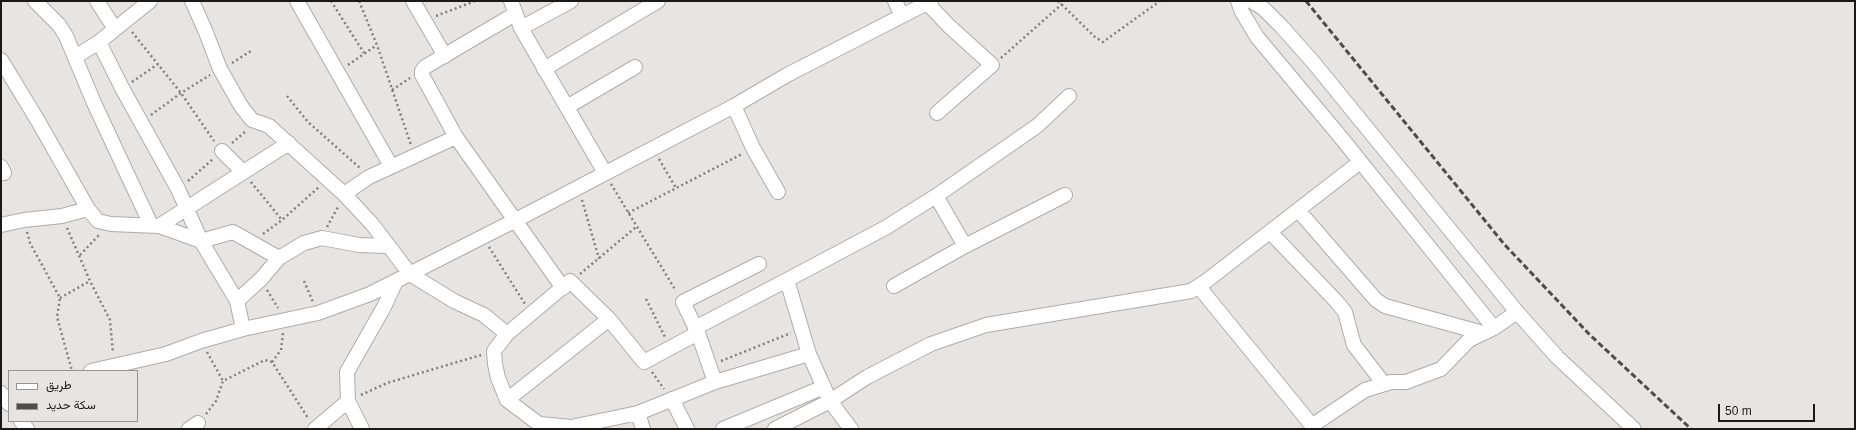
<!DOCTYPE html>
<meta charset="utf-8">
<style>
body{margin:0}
#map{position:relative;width:1856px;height:430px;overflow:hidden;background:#e8e4e1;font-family:Helvetica,Vazirmatn,sans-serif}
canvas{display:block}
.frame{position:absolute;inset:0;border:2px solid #1a1918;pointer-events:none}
.legend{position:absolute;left:8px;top:370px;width:130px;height:52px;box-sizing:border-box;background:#e8e4e1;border:1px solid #969391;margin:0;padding:5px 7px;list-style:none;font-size:12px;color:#1a1918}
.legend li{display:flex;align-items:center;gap:8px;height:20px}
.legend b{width:20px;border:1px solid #969391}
.scale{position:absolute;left:1718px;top:404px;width:97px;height:18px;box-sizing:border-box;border:2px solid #1a1918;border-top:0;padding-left:5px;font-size:12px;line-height:14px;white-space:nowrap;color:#1a1918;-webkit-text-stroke:3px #e8e4e1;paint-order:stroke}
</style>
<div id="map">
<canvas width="1856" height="430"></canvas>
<div class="frame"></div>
<ul class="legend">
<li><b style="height:5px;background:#fff"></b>طريق</li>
<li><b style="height:5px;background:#4f4d4c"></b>سكة حديد</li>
</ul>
<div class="scale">50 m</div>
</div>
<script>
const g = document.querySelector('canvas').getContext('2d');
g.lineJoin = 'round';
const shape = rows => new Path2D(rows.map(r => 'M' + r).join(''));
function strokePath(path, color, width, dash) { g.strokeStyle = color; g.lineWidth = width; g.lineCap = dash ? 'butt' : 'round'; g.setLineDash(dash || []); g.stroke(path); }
const path = shape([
 [331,1,364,53],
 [359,1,377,45,411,145],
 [1058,1,1095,37,1103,42,1160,1],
 [436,16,475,1],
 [132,32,181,93,214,141],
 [1001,58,1062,4],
 [232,63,251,51],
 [348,65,377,45],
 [132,82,158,64],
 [392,90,410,78],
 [287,96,308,122,360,168],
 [151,115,181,93,210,75],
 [232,143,246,131],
 [659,159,676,188],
 [188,181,213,159],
 [251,182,282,220],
 [611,184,676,291],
 [582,200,599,259],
 [628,213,742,154],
 [327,227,338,207],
 [67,228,90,281,110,320,113,353],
 [27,232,30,243,60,298,57,317,72,371],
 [263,234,282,220,319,187],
 [489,247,525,304],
 [80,255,100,234],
 [580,274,636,227],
 [304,281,313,302],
 [267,290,278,308],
 [60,298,90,281],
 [646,299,665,337],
 [207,352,223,381],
 [721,361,791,333],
 [272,362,281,350,283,333],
 [652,372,664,389],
 [361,395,387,383,481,355],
 [206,414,216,401,223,381,265,360,272,362,308,418]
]);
const minor = shape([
 [35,1,59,25,66,36,94,103,151,225],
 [97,1,115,29],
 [192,1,205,30,220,69,241,106,252,120,269,126,344,194,372,224,410,274,454,301,484,315,507,334],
 [297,1,391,166],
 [413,1,445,56],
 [511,1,521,28,605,173],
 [895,1,902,16],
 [1238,1,1242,12,1257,37,1343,140,1494,328],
 [1251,1,1263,8,1282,27,1313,62,1517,312,1557,357,1634,429],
 [927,3,949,26,992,65,937,113],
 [515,14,425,67,422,71,422,75,456,137,563,288],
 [521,28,571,1],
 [99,42,122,88,178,189,201,241,237,301,243,329],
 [75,57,99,42,150,1],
 [1,60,38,121,88,209,98,221,111,224,159,226,201,241,233,232,279,258],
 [544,69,658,1],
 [734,106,753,148,778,192],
 [567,107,635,67],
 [222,151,243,172],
 [1,167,4,173],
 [344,194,369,177,456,137],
 [936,196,965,246],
 [1298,210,1376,300,1385,306,1483,333],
 [1,225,24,220,62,216,88,209],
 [159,226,289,143],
 [1270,232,1336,301,1345,312,1354,345,1384,384],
 [894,286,965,246,1065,195],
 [1199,287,1310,423,1313,425,1365,390,1391,382,1406,382,1441,369,1469,340,1494,328,1517,312],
 [237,301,261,279,279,258,304,243,322,238,359,245,387,246],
 [695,328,787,280],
 [698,333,644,362,609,319,570,281,507,334,494,351,495,364,498,378,507,400,539,424,571,427,638,413,715,382,809,354],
 [91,371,166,354,201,341,243,329,318,313,370,294,516,220,734,106,787,75,931,1],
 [715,382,698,333,683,302,759,264],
 [1,393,9,404],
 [672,399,687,429],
 [507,400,609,319],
 [638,413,643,429],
 [21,421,27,429],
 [189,429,198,423],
 [315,429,348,401],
 [362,429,348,401,347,372,384,307,396,281],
 [723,429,824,387],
 [775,429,830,401,867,377,931,344,986,325,1191,291,1205,282,1360,162],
 [851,429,830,401,809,354,787,280,885,228,936,196,1037,126,1069,96]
]);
const rail = shape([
 [1306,1,1504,244,1590,335,1691,429]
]);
strokePath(minor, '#afaca9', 16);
strokePath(path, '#827f7d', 2.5, [2, 3]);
strokePath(minor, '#fff', 14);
strokePath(rail, '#4f4d4c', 3, [6, 3]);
</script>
